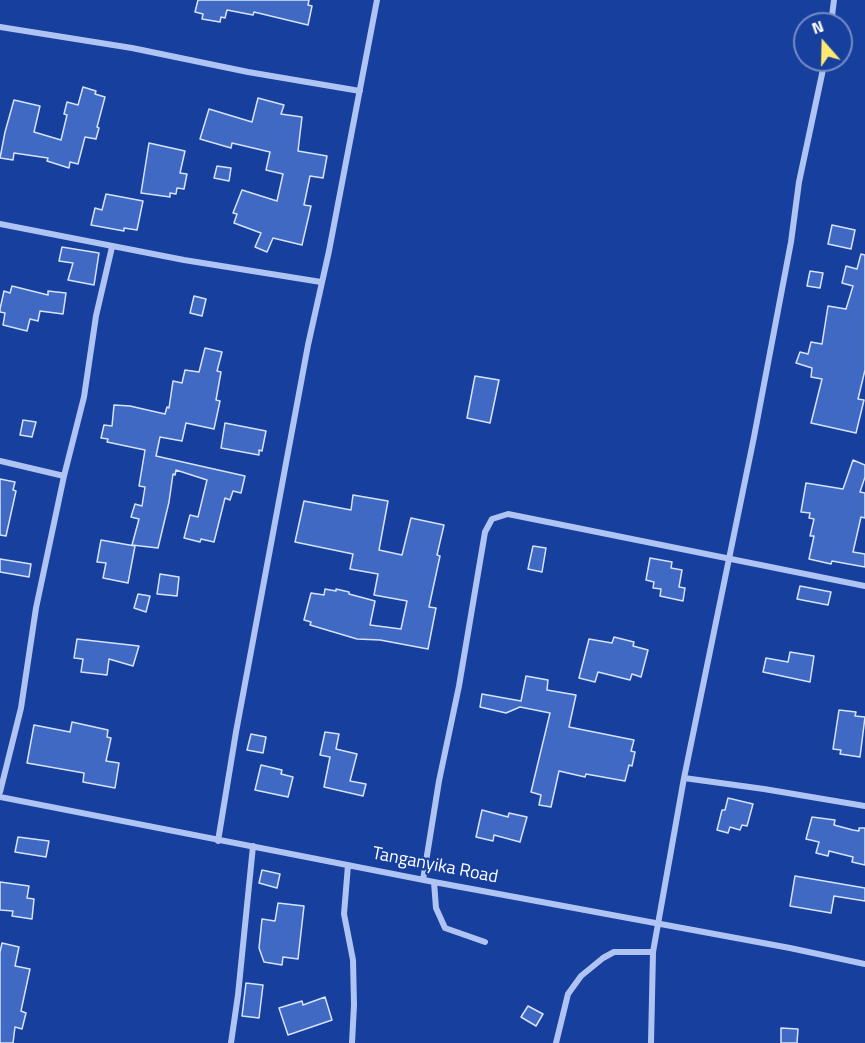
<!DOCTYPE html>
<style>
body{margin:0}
#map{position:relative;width:865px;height:1043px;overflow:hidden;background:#173f9d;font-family:"Titillium Web",sans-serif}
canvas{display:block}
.north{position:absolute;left:793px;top:12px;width:60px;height:60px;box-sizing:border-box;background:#173f9d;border:2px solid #748cc4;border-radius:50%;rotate:340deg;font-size:16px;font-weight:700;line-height:24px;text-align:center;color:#fff}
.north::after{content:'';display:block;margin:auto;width:21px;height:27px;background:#ffe970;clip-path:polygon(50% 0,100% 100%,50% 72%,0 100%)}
</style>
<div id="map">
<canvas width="865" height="1043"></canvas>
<div class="north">N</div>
</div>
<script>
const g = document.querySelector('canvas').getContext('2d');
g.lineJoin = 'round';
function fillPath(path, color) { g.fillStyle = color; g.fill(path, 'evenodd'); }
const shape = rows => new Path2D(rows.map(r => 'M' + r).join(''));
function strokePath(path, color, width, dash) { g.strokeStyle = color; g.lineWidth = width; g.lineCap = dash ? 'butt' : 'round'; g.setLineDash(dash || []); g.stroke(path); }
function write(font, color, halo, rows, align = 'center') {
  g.font = font + ' "Titillium Web",sans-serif'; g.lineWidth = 4.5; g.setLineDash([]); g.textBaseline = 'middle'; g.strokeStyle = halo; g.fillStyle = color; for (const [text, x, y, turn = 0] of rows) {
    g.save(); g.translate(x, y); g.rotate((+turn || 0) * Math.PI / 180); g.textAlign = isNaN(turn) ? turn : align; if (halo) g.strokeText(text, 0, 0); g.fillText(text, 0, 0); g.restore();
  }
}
const building = shape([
 [198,0,309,0,308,5,312,6,308,25,254,12,253,15,227,10,225,18,221,17,220,22,202,19,203,14,195,12,198,0],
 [83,87,96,91,95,94,105,97,97,127,99,128,96,139,85,137,78,164,70,162,69,168,47,161,48,158,14,153,13,160,0,158,5,132,14,100,40,106,34,132,61,140,67,115,64,114,67,102,78,105,83,87],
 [258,98,284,105,281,114,302,117,298,151,327,156,323,178,310,176,304,205,311,206,302,245,273,238,267,252,255,247,261,233,234,223,237,214,233,213,242,190,277,201,283,174,266,170,270,152,232,143,231,148,200,139,209,109,252,122,258,98],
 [149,143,185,151,180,173,187,174,184,189,177,188,176,194,170,193,170,197,141,193,149,143],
 [217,166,231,168,229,181,214,178,217,166],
 [106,194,143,201,137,230,124,228,124,231,91,225,95,208,102,210,106,194],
 [832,225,855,230,851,249,828,244,832,225],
 [62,247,99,253,94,285,68,280,73,263,59,261,62,247],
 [861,254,865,255,865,370,858,399,864,400,856,433,811,423,822,379,811,377,812,368,796,363,800,352,808,354,811,342,822,344,828,306,846,309,853,286,842,283,846,266,857,269,861,254],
 [810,271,823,273,820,288,807,286,810,271],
 [12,286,48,295,48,291,66,293,63,314,40,311,38,321,30,319,27,331,3,325,5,313,0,312,0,309,4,291,10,293,12,286],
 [194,296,206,299,202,316,190,313,194,296],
 [205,348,222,352,217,371,221,372,216,400,220,401,214,429,186,423,182,441,160,437,156,456,245,476,241,493,233,491,230,500,225,498,214,542,201,539,200,542,184,538,190,515,198,517,207,480,176,470,175,475,173,474,169,502,158,548,132,545,139,519,131,517,135,504,142,506,145,487,139,486,145,450,107,442,108,439,101,438,104,425,112,426,114,405,130,406,165,414,167,407,169,408,173,381,182,383,185,370,199,372,205,348],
 [475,376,499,380,490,423,467,418,475,376],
 [23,420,36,422,32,437,20,435,23,420],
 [225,423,266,431,262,451,259,450,259,455,221,448,225,423],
 [853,460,865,465,865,477,860,492,865,493,865,518,861,517,853,552,865,554,865,567,832,561,831,564,809,559,814,536,810,536,814,519,809,518,810,513,801,512,806,483,843,489,853,460],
 [0,479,15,482,13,490,16,491,6,536,0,535,0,479],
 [353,495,388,501,379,550,402,555,411,518,444,525,437,555,440,556,429,607,436,608,428,649,380,640,357,639,310,625,311,622,304,620,311,593,324,595,325,589,336,591,336,589,349,592,349,594,375,601,370,625,401,629,407,601,374,595,378,574,350,569,353,554,295,542,304,501,351,510,353,495],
 [101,540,135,546,128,583,103,578,106,563,97,562,101,540],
 [533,546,546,548,542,572,528,569,533,546],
 [650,558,672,562,671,568,682,570,679,587,685,588,683,601,660,596,661,589,653,588,654,582,646,580,650,558],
 [0,559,31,564,29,577,0,572,0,559],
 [160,574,179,577,177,596,157,594,160,574],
 [800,586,831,592,828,605,797,599,800,586],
 [138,594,150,596,146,612,134,608,138,594],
 [614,637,634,642,633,646,648,650,641,677,632,674,630,680,598,672,595,682,579,678,589,639,612,643,614,637],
 [77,639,139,646,133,666,109,659,107,675,81,672,83,659,74,658,77,639],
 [790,652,814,656,810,682,763,672,766,658,788,662,790,652],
 [526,676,548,680,547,690,576,695,569,727,634,740,631,751,635,752,632,766,629,765,625,781,586,774,585,777,559,771,551,807,539,805,541,795,531,792,550,713,520,707,506,713,480,707,482,694,521,701,526,676],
 [839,710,856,712,855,716,865,717,860,757,840,754,841,750,833,749,839,710],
 [72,722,108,730,107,737,111,738,106,761,119,763,115,788,83,782,84,773,27,763,34,725,70,732,72,722],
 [325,732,339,734,336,749,357,754,350,781,366,784,363,796,324,787,330,757,320,755,325,732],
 [251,734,266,737,263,753,247,750,251,734],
 [261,765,282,770,281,774,293,777,288,797,255,790,261,765],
 [728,798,753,804,747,826,742,825,740,830,730,827,728,833,717,830,722,810,725,810,728,798],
 [482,810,508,817,509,813,527,817,520,842,494,835,493,841,476,837,482,810],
 [812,817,835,820,834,825,853,830,859,831,859,828,865,828,865,865,852,862,853,857,829,851,828,856,816,853,819,842,806,839,812,817],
 [18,837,49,841,46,857,15,852,18,837],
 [262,870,280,874,277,888,259,883,262,870],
 [795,876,865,888,865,901,834,896,831,913,790,906,795,876],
 [0,882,29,886,27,898,34,899,32,919,12,916,13,911,0,910,0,882],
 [278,903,304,906,298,959,283,957,282,965,264,962,259,948,262,919,275,921,278,903],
 [2,943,19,947,15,966,30,969,21,1011,26,1013,22,1029,15,1027,13,1043,0,1043,0,952,2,943],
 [246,983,263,985,259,1018,242,1016,246,983],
 [325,997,332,1020,288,1035,279,1008,302,1001,303,1005,325,997],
 [528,1006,543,1014,536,1026,521,1017,528,1006],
 [781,1028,798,1029,797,1043,781,1043,781,1028]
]);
const street = shape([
 [831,24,834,0],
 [0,27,132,48,248,72,360,91],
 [0,224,184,260,321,282],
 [0,461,64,476],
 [684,778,764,789,865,806],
 [0,792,21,708,36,608,64,476,84,397,96,316,112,247],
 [0,797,434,882,790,948,865,964],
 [218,841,236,732,308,345,329,251,377,0],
 [348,865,344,914,353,960,354,1005,352,1043],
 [423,880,439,781,459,686,485,532,492,519,508,514,865,586],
 [434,882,436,908,445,928,485,942],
 [231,1043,238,995,253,846],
 [556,1043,568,994,581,976,603,958,614,952,653,952],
 [651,1043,653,952,684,778,754,437,791,242,799,182,825,60]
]);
const streetNames = [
 ["Tanganyika Road",435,866,11]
];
fillPath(building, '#4069c3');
strokePath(building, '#d6e3fc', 1.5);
strokePath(street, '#afc4f2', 6);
write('18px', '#fff', '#173f9d', streetNames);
</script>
